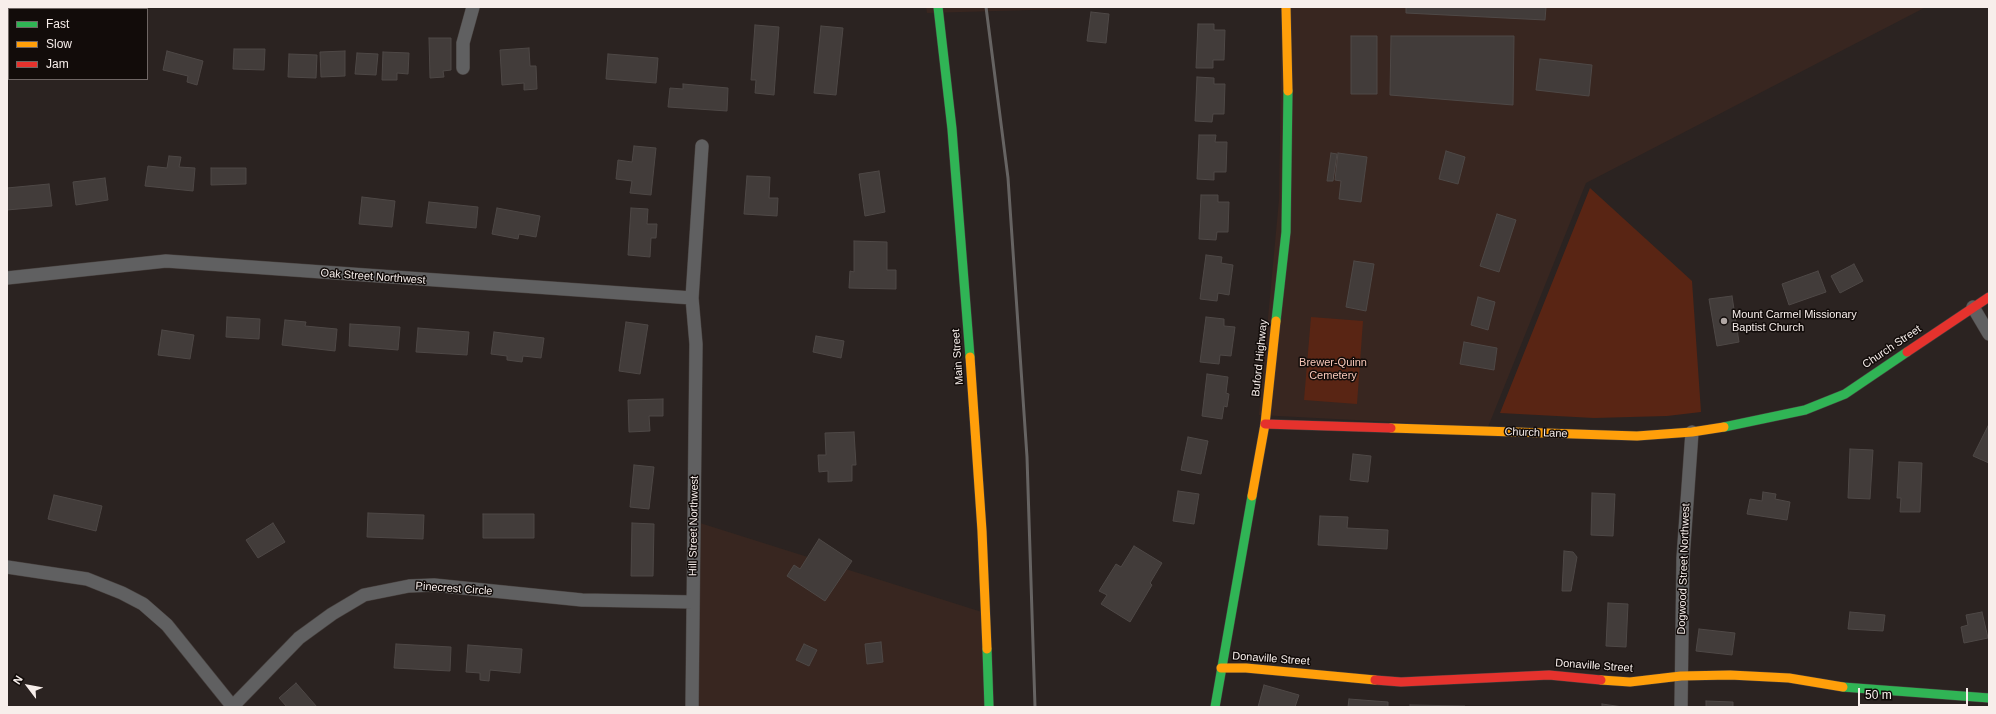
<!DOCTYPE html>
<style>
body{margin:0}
#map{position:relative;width:1996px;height:714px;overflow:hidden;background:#2b2321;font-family:Arial,sans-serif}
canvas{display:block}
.frame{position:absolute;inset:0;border:8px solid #f7eeeb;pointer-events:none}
.legend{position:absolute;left:8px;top:8px;width:140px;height:72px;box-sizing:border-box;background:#120c0a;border:1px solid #6e6664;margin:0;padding:5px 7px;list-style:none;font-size:12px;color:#f7eeeb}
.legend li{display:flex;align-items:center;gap:8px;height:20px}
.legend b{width:20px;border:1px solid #6e6664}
.north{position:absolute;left:8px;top:666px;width:40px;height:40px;-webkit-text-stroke:3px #120c0a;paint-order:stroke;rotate:302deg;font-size:11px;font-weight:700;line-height:16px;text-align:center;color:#f7eeeb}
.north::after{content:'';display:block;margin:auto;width:14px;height:18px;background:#f7eeeb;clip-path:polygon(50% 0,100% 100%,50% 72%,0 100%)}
.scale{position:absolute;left:1858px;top:688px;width:110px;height:18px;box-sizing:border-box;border:2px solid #f7eeeb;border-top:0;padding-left:5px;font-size:12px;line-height:14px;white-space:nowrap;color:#f7eeeb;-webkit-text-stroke:3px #120c0a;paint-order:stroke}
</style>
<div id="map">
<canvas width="1996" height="714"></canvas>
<div class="frame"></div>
<ul class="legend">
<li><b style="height:5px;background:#30b455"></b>Fast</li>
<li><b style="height:5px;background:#ff9f0a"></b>Slow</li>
<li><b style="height:5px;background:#e5322d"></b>Jam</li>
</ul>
<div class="north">N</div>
<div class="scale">50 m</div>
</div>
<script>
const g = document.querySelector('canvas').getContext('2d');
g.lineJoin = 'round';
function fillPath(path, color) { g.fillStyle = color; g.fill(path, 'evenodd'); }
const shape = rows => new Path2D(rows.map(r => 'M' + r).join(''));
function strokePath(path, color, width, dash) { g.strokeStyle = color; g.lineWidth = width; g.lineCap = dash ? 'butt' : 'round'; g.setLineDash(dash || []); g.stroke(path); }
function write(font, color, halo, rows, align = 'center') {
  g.font = font + ' Arial,sans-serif'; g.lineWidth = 3; g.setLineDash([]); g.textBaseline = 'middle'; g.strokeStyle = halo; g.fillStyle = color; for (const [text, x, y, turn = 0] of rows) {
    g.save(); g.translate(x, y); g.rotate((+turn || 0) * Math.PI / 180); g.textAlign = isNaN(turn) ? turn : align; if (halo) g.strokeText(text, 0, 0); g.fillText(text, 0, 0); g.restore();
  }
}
const built = shape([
 [926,7,1136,7,927,13],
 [1282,7,1926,7,1586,183,1488,427,1259,415,1279,200],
 [700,523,985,613,984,707,697,707]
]);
const green = shape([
 [1590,188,1692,281,1701,412,1667,416,1594,418,1500,413],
 [1311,317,1363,321,1357,404,1304,400]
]);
const building = shape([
 [1406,7,1546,7,1545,20,1406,13,1406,7],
 [1091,12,1109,14,1106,43,1087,41,1091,12],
 [1198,24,1214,24,1214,30,1225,30,1224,60,1213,60,1213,68,1196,68,1198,24],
 [755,25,779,27,774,95,755,93,756,80,751,80,755,25],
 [821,26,843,28,836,95,814,93,821,26],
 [1351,36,1377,36,1377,94,1351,94,1351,36],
 [1391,36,1514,36,1513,105,1390,95,1391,36],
 [429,38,451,38,451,70,443,71,444,77,430,78,429,38],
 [529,48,530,66,536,66,537,89,524,90,524,83,502,85,500,50,529,48],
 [234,49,265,49,264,70,233,69,234,49],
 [167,51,203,61,197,85,187,82,188,76,163,70,167,51],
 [345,51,345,76,321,77,320,52,345,51],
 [383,52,409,53,408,74,397,73,397,80,382,80,383,52],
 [357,53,378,54,376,75,355,74,357,53],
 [289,54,317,55,316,78,288,77,289,54],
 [608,54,658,58,656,83,606,79,608,54],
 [1540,59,1592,65,1589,96,1536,90,1540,59],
 [1197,77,1214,78,1214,84,1225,84,1224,114,1213,114,1212,122,1195,121,1197,77],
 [683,84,728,88,727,111,668,107,670,88,683,89,683,84],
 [1199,135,1216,135,1215,142,1227,142,1226,172,1214,172,1214,180,1197,179,1199,135],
 [634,146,656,148,651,195,630,193,632,181,616,179,618,160,632,162,634,146],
 [1446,151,1465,157,1458,184,1439,179,1446,151],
 [1331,153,1337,154,1333,181,1327,181,1331,153],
 [1338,153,1367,157,1361,202,1339,199,1341,181,1335,180,1338,153],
 [169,156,181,157,179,167,195,168,193,191,145,186,148,166,167,168,169,156],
 [211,168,246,168,246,184,211,185,211,168],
 [879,171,885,212,865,216,859,174,879,171],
 [747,176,770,177,769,198,778,198,777,216,744,214,747,176],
 [105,178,108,200,76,205,73,182,105,178],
 [49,184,52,206,7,210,7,188,49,184],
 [1201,195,1218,195,1218,202,1229,202,1228,232,1217,232,1216,240,1199,239,1201,195],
 [362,197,395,201,392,227,359,224,362,197],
 [429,202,478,207,476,228,426,223,429,202],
 [497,208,540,216,536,237,519,234,518,239,492,234,497,208],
 [631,208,648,209,647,224,657,224,656,238,651,238,650,257,628,255,631,208],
 [1497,214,1516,220,1499,272,1480,266,1497,214],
 [854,241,887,242,887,270,896,270,896,289,849,288,850,271,854,272,854,241],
 [1206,255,1222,257,1221,263,1233,265,1229,295,1218,293,1217,301,1200,299,1206,255],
 [1354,261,1374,264,1366,311,1346,307,1354,261],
 [1854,264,1863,281,1840,293,1831,276,1854,264],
 [1818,271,1826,292,1789,305,1782,284,1818,271],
 [1732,296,1739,342,1717,346,1709,299,1732,296],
 [1478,297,1495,302,1488,330,1471,325,1478,297],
 [227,317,260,319,259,339,226,337,227,317],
 [1206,317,1224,319,1224,326,1235,327,1231,356,1220,355,1219,364,1200,362,1206,317],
 [285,320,306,322,305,326,337,329,335,351,282,345,285,320],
 [626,322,648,325,640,374,619,371,626,322],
 [350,324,400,327,398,350,349,346,350,324],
 [418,328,469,332,467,355,416,352,418,328],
 [162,330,194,335,190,359,158,355,162,330],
 [494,332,544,338,541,358,523,356,522,362,507,360,507,356,491,354,494,332],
 [816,336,844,341,841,358,813,352,816,336],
 [1464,342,1497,348,1494,370,1460,364,1464,342],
 [1207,374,1228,377,1226,393,1229,394,1227,407,1224,406,1222,419,1202,416,1207,374],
 [663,399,663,416,649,416,650,431,629,432,628,400,663,399],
 [1989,424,1989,463,1973,456,1989,424],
 [854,432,856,465,852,465,852,481,828,482,828,471,819,472,818,455,826,455,825,433,854,432],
 [1188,437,1208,441,1201,474,1181,470,1188,437],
 [1850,449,1873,450,1870,499,1848,498,1850,449],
 [1353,454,1371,456,1368,482,1350,480,1353,454],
 [1899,462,1922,463,1920,512,1900,512,1901,498,1897,498,1899,462],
 [634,465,654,467,649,509,630,507,634,465],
 [1178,491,1199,494,1194,524,1173,521,1178,491],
 [1763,492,1776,494,1775,499,1790,502,1787,520,1747,514,1750,499,1762,501,1763,492],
 [1592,493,1615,494,1613,536,1591,535,1592,493],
 [54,495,102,506,96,531,48,519,54,495],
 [368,513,424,515,423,539,367,537,368,513],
 [483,514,534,514,534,538,483,538,483,514],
 [1320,516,1348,517,1347,528,1388,530,1387,549,1318,545,1320,516],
 [273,523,285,542,258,558,246,540,273,523],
 [632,523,654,524,653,576,631,576,632,523],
 [819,539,852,561,825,601,787,576,794,565,800,569,819,539],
 [1134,546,1162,563,1150,583,1152,585,1130,622,1101,604,1107,595,1099,591,1116,564,1121,567,1134,546],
 [1564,551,1573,552,1577,557,1571,591,1562,591,1564,551],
 [1608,603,1628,604,1626,647,1606,646,1608,603],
 [1850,612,1885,615,1883,631,1848,629,1850,612],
 [1982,612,1988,638,1964,643,1961,627,1968,625,1966,615,1982,612],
 [1699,629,1735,633,1732,655,1696,651,1699,629],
 [881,642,883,662,867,664,865,644,881,642],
 [396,644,451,647,450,671,394,668,396,644],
 [804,644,817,650,809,666,796,660,804,644],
 [468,645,522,649,520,673,490,670,489,681,480,680,480,673,466,672,468,645],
 [296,683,317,707,287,707,279,698,296,683],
 [1264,685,1299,695,1295,707,1258,707,1264,685],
 [1349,699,1388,702,1388,707,1348,707,1349,699],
 [1706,701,1733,702,1733,707,1706,707,1706,701],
 [1602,704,1623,707,1602,707,1602,704],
 [1410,705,1465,706,1465,707,1410,707,1410,705]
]);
const street = shape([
 [463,68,463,43,473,7],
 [7,278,166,261,692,298],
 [1973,307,1989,334],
 [7,567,87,579,122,593,143,604,167,625,233,707],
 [233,706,299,638,332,614,364,595,409,586,434,585,582,600,693,602],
 [692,707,696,344,692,298,702,146],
 [1681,707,1683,558,1692,432]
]);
const fast = shape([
 [938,7,952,129,970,357],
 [1276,321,1286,232,1288,91],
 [1724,427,1805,410,1845,394,1907,352],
 [987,649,989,707],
 [1843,687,1989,698],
 [1215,707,1252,496]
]);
const slow = shape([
 [1286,7,1288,91],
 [970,357,982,531,987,649],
 [1391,428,1637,436,1692,432,1724,427],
 [1252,496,1265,424,1276,321],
 [1221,668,1246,668,1375,680],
 [1601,680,1630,682,1681,676,1730,675,1789,678,1843,687]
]);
const jam = shape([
 [1907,352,1989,297],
 [1265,424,1391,428],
 [1375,680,1401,682,1549,675,1601,680]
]);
const rail = shape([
 [986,7,1008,178,1027,457,1035,707]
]);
const markers = [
 [1724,321,4,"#b0a7a4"]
];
const streetNames = [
 ["Oak Street Northwest",373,277,4],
 ["Church Street",1892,347,-34],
 ["Main Street",958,357,-94],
 ["Buford Highway",1260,358,-84],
 ["Church Lane",1536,433,2],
 ["Hill Street Northwest",694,526,-89],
 ["Dogwood Street Northwest",1684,569,-88],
 ["Pinecrest Circle",454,589,4],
 ["Donaville Street",1271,659,4],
 ["Donaville Street",1594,666,4]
];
const poiNames = [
 ["Mount Carmel Missionary",1732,315],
 ["Baptist Church",1732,328]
];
const parkNames = [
 ["Brewer-Quinn",1333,363],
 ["Cemetery",1333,376]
];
fillPath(built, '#382620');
fillPath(green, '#592514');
fillPath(building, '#423c3a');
strokePath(building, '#4e4846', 1);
strokePath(street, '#47403e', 14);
strokePath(fast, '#47403e', 10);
strokePath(slow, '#47403e', 10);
strokePath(jam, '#47403e', 10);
strokePath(street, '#606061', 13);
strokePath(fast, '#30b455', 9);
strokePath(slow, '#ff9f0a', 9);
strokePath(jam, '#e5322d', 9);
strokePath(rail, '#666362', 3);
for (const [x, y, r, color] of markers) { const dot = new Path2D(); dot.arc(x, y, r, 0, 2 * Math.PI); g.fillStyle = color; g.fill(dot); strokePath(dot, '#120c0a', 1.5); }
write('11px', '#f7eeeb', '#120c0a', streetNames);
write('11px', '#f7eeeb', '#120c0a', poiNames, 'left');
write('11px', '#f8c8b9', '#120c0a', parkNames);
</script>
